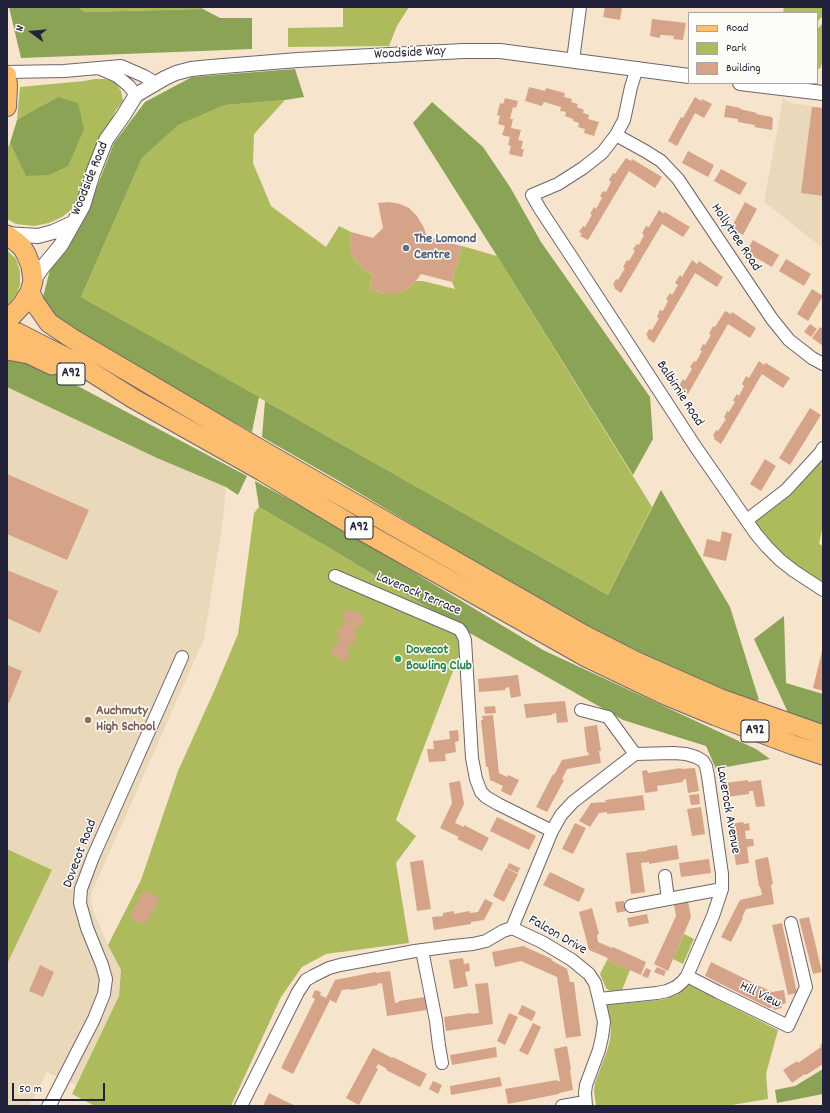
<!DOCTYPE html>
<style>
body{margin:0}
#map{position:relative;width:830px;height:1113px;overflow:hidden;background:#f7e4cd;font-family:Dekko,sans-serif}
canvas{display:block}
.frame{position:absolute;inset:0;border:8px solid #22223b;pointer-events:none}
.legend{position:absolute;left:688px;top:12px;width:130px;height:72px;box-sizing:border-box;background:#fdfcf7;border:1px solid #a5a5ac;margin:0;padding:5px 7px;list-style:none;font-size:12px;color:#22223b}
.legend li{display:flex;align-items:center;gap:8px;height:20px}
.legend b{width:20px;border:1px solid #a5a5ac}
.north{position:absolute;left:12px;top:12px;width:40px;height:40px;-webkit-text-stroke:3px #fdfcf7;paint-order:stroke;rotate:286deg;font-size:11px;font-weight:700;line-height:16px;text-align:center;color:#22223b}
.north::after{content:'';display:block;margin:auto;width:14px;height:18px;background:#22223b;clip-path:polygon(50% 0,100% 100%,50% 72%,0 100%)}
.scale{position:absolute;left:12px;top:1083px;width:93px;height:18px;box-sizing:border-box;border:2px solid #22223b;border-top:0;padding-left:5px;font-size:12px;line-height:14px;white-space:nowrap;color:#22223b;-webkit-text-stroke:3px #fdfcf7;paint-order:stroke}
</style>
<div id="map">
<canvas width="830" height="1113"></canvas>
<div class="frame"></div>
<ul class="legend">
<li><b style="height:5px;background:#fcbd6f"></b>Road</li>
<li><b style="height:11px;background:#aebb5d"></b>Park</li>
<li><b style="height:11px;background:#d5a388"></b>Building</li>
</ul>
<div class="north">N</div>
<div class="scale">50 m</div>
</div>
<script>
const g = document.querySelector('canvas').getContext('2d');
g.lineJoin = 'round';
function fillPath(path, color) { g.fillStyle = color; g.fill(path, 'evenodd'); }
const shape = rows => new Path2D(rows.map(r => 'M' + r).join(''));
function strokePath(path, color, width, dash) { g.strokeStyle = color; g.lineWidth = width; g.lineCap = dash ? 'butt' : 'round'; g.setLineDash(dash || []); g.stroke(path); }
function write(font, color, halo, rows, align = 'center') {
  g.font = font + ' Dekko,sans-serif'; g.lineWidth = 3; g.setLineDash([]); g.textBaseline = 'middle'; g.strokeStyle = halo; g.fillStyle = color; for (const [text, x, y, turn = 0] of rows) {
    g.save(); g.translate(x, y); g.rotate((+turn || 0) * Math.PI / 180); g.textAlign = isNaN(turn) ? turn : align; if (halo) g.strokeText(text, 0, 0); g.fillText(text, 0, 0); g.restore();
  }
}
const built = shape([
 [783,99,792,103,823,108,823,248,764,202],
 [7,387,157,458,226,487,223,520,204,639,91,894,91,900,94,913,108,945,121,970,119,996,76,1085,47,1072,29,1106,7,1106]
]);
const green = shape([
 [78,7,201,7,203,9,85,12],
 [343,7,409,7,397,26,389,46,288,47,288,28,343,27],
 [784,7,823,7,823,16,817,22,817,13,783,13],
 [823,23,823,60,820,69,817,68,817,29],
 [95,79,105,79,115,82,121,91,123,101,116,110,110,123,99,140,83,181,79,196,71,210,62,217,49,223,34,226,16,224,7,219,7,149,10,143,26,175,58,97,30,112,17,120,20,87,84,81],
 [285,100,254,134,253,163,271,206,326,247,339,226,351,232,350,239,351,250,355,260,360,266,367,272,373,274,370,289,385,294,398,293,407,289,416,281,423,281,455,289,452,282,462,246,497,256,652,507,608,595,81,297,142,158,177,125,225,105],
 [7,250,16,259,20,271,20,285,16,295,7,306],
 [823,448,823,526,819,544,823,546,823,581,821,589,794,571,747,520],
 [259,507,341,555,468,632,396,820,416,836,396,863,409,943,326,954,302,967,281,997,231,1106,95,1106,72,1094,119,996,121,970,108,945,141,880,178,771,215,689,238,634,254,513],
 [7,849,52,870,7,964],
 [684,934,694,939,683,964,673,959],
 [607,960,630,970,622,990,610,991,606,988,600,974],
 [687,984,778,1030,766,1074,768,1099,726,1106,596,1106,594,1091,595,1083,607,1051,610,1040,611,1027,607,1005,660,1000,668,998,677,995]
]);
const forest = shape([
 [9,7,78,7,85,12,203,9,220,18,252,18,252,49,21,58],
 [295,69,304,97,285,100,225,105,178,125,142,158,81,297,259,397,252,432,71,331,52,314,43,297,50,270,67,250,89,208,114,143,145,102,192,77],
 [58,97,78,103,84,129,68,166,49,175,26,176,10,143,17,120,30,112],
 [432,102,483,147,510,187,541,242,650,397,653,439,633,475,497,256,413,123],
 [7,357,27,359,247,476,238,495,226,487,157,458,7,387],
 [265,401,608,595,661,490,730,607,759,700,721,699,634,649,590,629,484,567,339,481,262,437],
 [255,481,332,523,543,650,756,749,770,759,716,769,706,746,623,720,468,632,341,555,259,507],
 [784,616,786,683,823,694,823,730,791,719,754,639],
 [823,1069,823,1094,777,1103,775,1090,795,1086]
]);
const building = shape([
 [605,7,622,7,620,20,603,17],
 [652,19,686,23,683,40,673,39,674,36,663,35,660,35,660,38,650,36],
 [529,87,545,91,546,88,565,93,564,97,572,99,571,102,578,104,577,107,584,110,583,113,589,115,588,119,599,122,594,136,584,133,585,129,578,127,579,123,573,121,573,119,565,116,566,112,560,111,561,107,544,102,542,106,525,101],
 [695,97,701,101,702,99,712,104,704,118,695,113,677,146,668,141,681,117,683,118],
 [505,98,518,101,516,108,513,107,510,119,513,119,511,128,521,130,518,140,523,141,521,149,524,149,522,157,509,154,511,146,508,145,510,137,502,135,505,126,498,124,500,116,497,115,500,103,503,104],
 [726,105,740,108,740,109,757,113,756,114,772,117,772,118,773,119,772,130,754,127,755,125,738,122,738,119,724,117],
 [812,107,823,108,823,196,801,193],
 [688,151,714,165,708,177,682,163],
 [626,158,631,161,632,159,662,177,655,188,629,171,588,240,580,236,582,234,579,232,583,226,585,227,592,215,590,214,594,207,596,209,602,198,600,196,603,191,606,192,611,182,609,180,613,173,615,174],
 [721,169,747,183,740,195,714,181],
 [389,202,400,204,409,208,417,216,424,228,427,237,462,246,452,282,421,274,416,281,407,289,397,294,385,294,370,289,373,274,367,272,360,266,355,260,351,250,350,239,351,232,373,238,383,228,378,203],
 [745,202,757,209,743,235,731,228],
 [659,210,664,214,665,212,690,227,683,237,662,224,621,293,614,288,615,287,613,285,616,279,618,280,625,268,623,267,627,260,629,261,635,251,633,249,637,244,639,245,644,235,642,233,646,226,649,227],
 [753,240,779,255,772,267,746,252],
 [786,259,811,274,804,286,779,271],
 [692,260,697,264,699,261,723,277,717,287,695,273,654,343,647,338,648,336,646,335,649,329,652,330,659,318,657,317,660,310,663,311,668,301,666,299,670,293,672,295,678,285,675,283,680,275,682,277],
 [812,289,823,296,808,321,797,314],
 [725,311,731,314,732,312,756,328,750,338,728,324,688,394,680,389,681,387,679,386,683,379,685,381,692,369,690,367,694,361,696,362,702,351,700,350,703,344,705,345,711,335,709,334,713,326,715,327],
 [810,324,817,329,811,337,804,332],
 [820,327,823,329,823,346,812,338],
 [759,361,764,365,766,363,790,378,783,388,762,374,721,444,714,439,715,437,713,436,716,430,718,431,726,419,724,418,727,411,729,412,735,402,733,400,737,394,739,396,744,386,742,384,746,376,749,378],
 [810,408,821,415,790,465,779,458],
 [765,459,776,466,761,491,750,484],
 [7,474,89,510,67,560,7,534],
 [722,531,732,534,726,561,703,556,707,539,720,542],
 [7,570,58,591,40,633,7,618],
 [347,609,364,615,360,627,356,626,354,632,357,633,353,644,350,643,347,650,350,651,347,661,330,655,334,645,337,646,340,638,336,637,340,627,343,628,346,621,342,620],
 [822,651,823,651,823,691,813,688],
 [7,665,22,671,9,703,7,702],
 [518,675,521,696,511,698,509,687,505,688,506,690,479,692,478,679],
 [565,701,568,722,557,723,556,713,552,714,552,715,526,718,524,704],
 [495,706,496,713,485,714,484,707],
 [493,715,499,773,507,777,508,775,519,780,511,796,501,791,503,786,490,780,488,767,486,767,481,720,483,720,482,716],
 [597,725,601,751,599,751,601,763,567,769,562,779,564,780,547,812,536,807,553,774,554,775,562,760,589,755,588,752,587,752,584,727],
 [458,730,459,741,455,742,456,752,445,754,446,761,429,762,427,749,434,749,433,741,450,739,449,731],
 [681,768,681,769,695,768,699,791,688,793,686,779,683,780,683,782,657,786,658,791,645,793,642,771,647,770,648,773],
 [748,780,748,782,761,780,765,806,756,807,753,791,749,791,749,794,727,797,725,783],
 [460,781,464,804,455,823,464,827,464,825,489,838,482,851,457,839,459,837,440,828,452,803,449,783],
 [699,794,700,804,691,805,689,795],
 [643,795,645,810,607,814,607,812,599,813,590,827,579,821,591,803,606,802,605,800],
 [701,807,705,834,692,836,687,809],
 [497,817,536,836,529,850,490,831],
 [743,822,744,824,749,823,750,830,745,831,746,839,753,839,754,845,753,846,747,847,749,863,736,865,730,824],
 [575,823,586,828,573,854,562,849],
 [677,845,679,859,649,864,649,862,641,863,645,892,631,894,626,853,647,851,647,850],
 [768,857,773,884,771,885,774,904,746,909,742,918,743,918,731,942,721,937,740,900,762,895,760,886,759,887,755,860],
 [709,859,711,873,681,877,679,863],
 [423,860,431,909,417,911,410,862],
 [509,863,520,868,518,873,507,868],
 [506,868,518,874,504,902,493,896],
 [550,872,585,889,579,902,543,885],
 [144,890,160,899,145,925,129,917],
 [485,899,493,903,484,920,471,922,471,924,434,930,432,917,443,916,443,913,454,911,454,914,469,911,470,913,478,912],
 [624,901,626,911,617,913,615,902],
 [688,901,691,917,668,971,654,964,676,916,674,904],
 [592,908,599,934,597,935,598,942,612,948,613,947,646,962,641,975,607,960,608,958,589,950,579,912],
 [647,914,649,923,629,927,627,918],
 [809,917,822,972,813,974,799,919],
 [782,923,797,993,788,995,772,925],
 [523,946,552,959,551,960,567,969,570,982,574,982,581,1036,566,1038,557,977,521,961,495,967,492,952],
 [463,958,464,964,469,963,470,971,465,972,468,986,454,989,449,960],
 [711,962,772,992,784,990,786,1003,781,1005,782,1008,774,1010,773,1007,769,1008,705,976],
 [40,965,54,972,43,997,29,991],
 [657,967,666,971,664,976,654,972],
 [646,968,651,970,648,978,642,976],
 [390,971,395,1003,399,1002,399,1001,425,997,427,1010,387,1016,382,983,377,984,378,985,351,990,351,989,342,990,336,1003,330,1000,293,1074,281,1068,315,999,312,997,315,990,321,992,320,995,326,998,335,980,375,972,376,973],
 [488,983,493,1024,446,1031,444,1017,471,1013,471,1014,479,1013,475,984],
 [522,1005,536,1012,532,1021,518,1014],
 [509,1013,518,1017,505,1045,497,1041],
 [533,1023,541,1027,528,1055,519,1051],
 [823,1043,823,1064,806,1075,805,1074,792,1083,783,1070,797,1061,798,1063,821,1047,820,1045],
 [567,1046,571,1069,570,1070,573,1090,559,1093,559,1094,508,1104,505,1089,557,1080,557,1081,560,1081,554,1049],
 [496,1047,497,1057,452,1065,450,1055],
 [373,1048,392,1058,393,1057,427,1074,420,1087,386,1070,387,1069,378,1064,376,1068,378,1069,359,1105,346,1098],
 [500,1077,502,1086,451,1095,450,1086],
 [433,1081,442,1085,438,1094,429,1089],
 [269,1093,283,1100,296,1106,263,1106]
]);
const minor = shape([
 [573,60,580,7],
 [637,68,631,87,624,120,616,135,602,153,583,168,558,184,532,195,540,209,573,259,695,446,756,534,767,547,780,560,794,571,823,590],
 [101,69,117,76,129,86,136,95],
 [7,72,64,71,121,66,144,76,156,83],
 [616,135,645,151,661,161,678,179,772,319,789,340,812,358,823,364],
 [747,520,786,490,820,453,823,448],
 [335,576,459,629,462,633,465,640,472,758,476,779,481,792,486,797,498,804,552,831],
 [581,710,608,717,635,754],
 [665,876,668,899],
 [631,906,722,889],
 [512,928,552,831,561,815,573,802,635,754,674,753,686,754,696,757,703,761,706,766,708,776,722,874,722,889,713,916,687,976,682,982,676,987,667,991,657,993,599,999],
 [422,950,436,1021,439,1046,442,1063],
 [687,976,718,992,788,1026,806,987,791,923],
 [48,1106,51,1103,94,1019,104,994,106,979,102,965,87,928,80,903,81,889,93,857,182,657],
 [241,1106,298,992,306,980,313,976,329,968,340,965,415,951,453,946,473,944,486,941,503,931,512,928,542,942,572,960,589,974,595,983,599,999,604,1022,602,1037,599,1050,586,1085,585,1093,586,1106],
 [562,1106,585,1102]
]);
const tertiary = shape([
 [740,83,823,93],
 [7,234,21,235,38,236,53,232,73,223],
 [33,281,42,268,61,245,83,206,93,173,106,140,123,116,136,95,165,78,176,73,191,69,211,67,298,60,463,51,500,51,689,76]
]);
const primary = shape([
 [7,75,8,86,7,107]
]);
const trunk = shape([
 [7,235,15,241,22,247,26,254,31,266,33,281,30,292,22,305,7,321],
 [30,292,35,303,49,323,73,339,256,447,584,635,637,662,721,699,823,735],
 [7,332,18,333,77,363,134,399,262,471,352,525,586,657,663,694,716,716,793,745,823,755],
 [7,350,29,354,52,365]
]);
const markers = [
 [406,248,4,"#5c6f8a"],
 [398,659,4,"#2e9e5b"],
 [88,720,4,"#8d6e63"]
];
const shields = [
 [71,374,28],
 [359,528,28],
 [755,731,28]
];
const shieldNames = [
 ["A92",71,374],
 ["A92",359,528],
 ["A92",755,731]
];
const streetNames = [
 ["Woodside Way",410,54,-3],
 ["Woodside Road",91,179,-68],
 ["Hollytree Road",735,238,56],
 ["Balbirnie Road",679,394,57],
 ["Laverock Terrace",418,595,23],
 ["Laverock Avenue",727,810,80],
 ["Dovecot Road",81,854,-69],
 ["Falcon Drive",557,936,30],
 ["Hill View",760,996,26]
];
const serviceNames = [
 ["The Lomond",414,240],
 ["Centre",414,256]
];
const leisureNames = [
 ["Dovecot",406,651],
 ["Bowling Club",406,667]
];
const educationNames = [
 ["Auchmuty",96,712],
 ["High School",96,728]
];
fillPath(built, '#ead8ba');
fillPath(green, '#aebb5d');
fillPath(forest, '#8aa354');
fillPath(building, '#d5a388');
strokePath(minor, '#6d666e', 14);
strokePath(tertiary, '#6d666e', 16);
strokePath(primary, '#6d666e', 20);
strokePath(trunk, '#6d666e', 21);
strokePath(minor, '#fff', 12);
strokePath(tertiary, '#fff', 14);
strokePath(primary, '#fcbd6f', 18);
strokePath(trunk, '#fcbd6f', 19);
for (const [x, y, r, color] of markers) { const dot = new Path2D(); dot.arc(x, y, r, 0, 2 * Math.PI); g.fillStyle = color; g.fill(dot); strokePath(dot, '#fdfcf7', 1.5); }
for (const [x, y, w] of shields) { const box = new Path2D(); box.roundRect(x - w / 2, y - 11, w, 22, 3); g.fillStyle = '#fdfcf7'; g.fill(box); strokePath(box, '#22223b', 1); }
write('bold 13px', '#22223b', null, shieldNames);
write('14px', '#22223b', '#fdfcf7', streetNames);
write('bold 14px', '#4e5e75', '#fdfcf7', serviceNames, 'left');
write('bold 14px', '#27864d', '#fdfcf7', leisureNames, 'left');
write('bold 14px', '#785e54', '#fdfcf7', educationNames, 'left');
</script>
